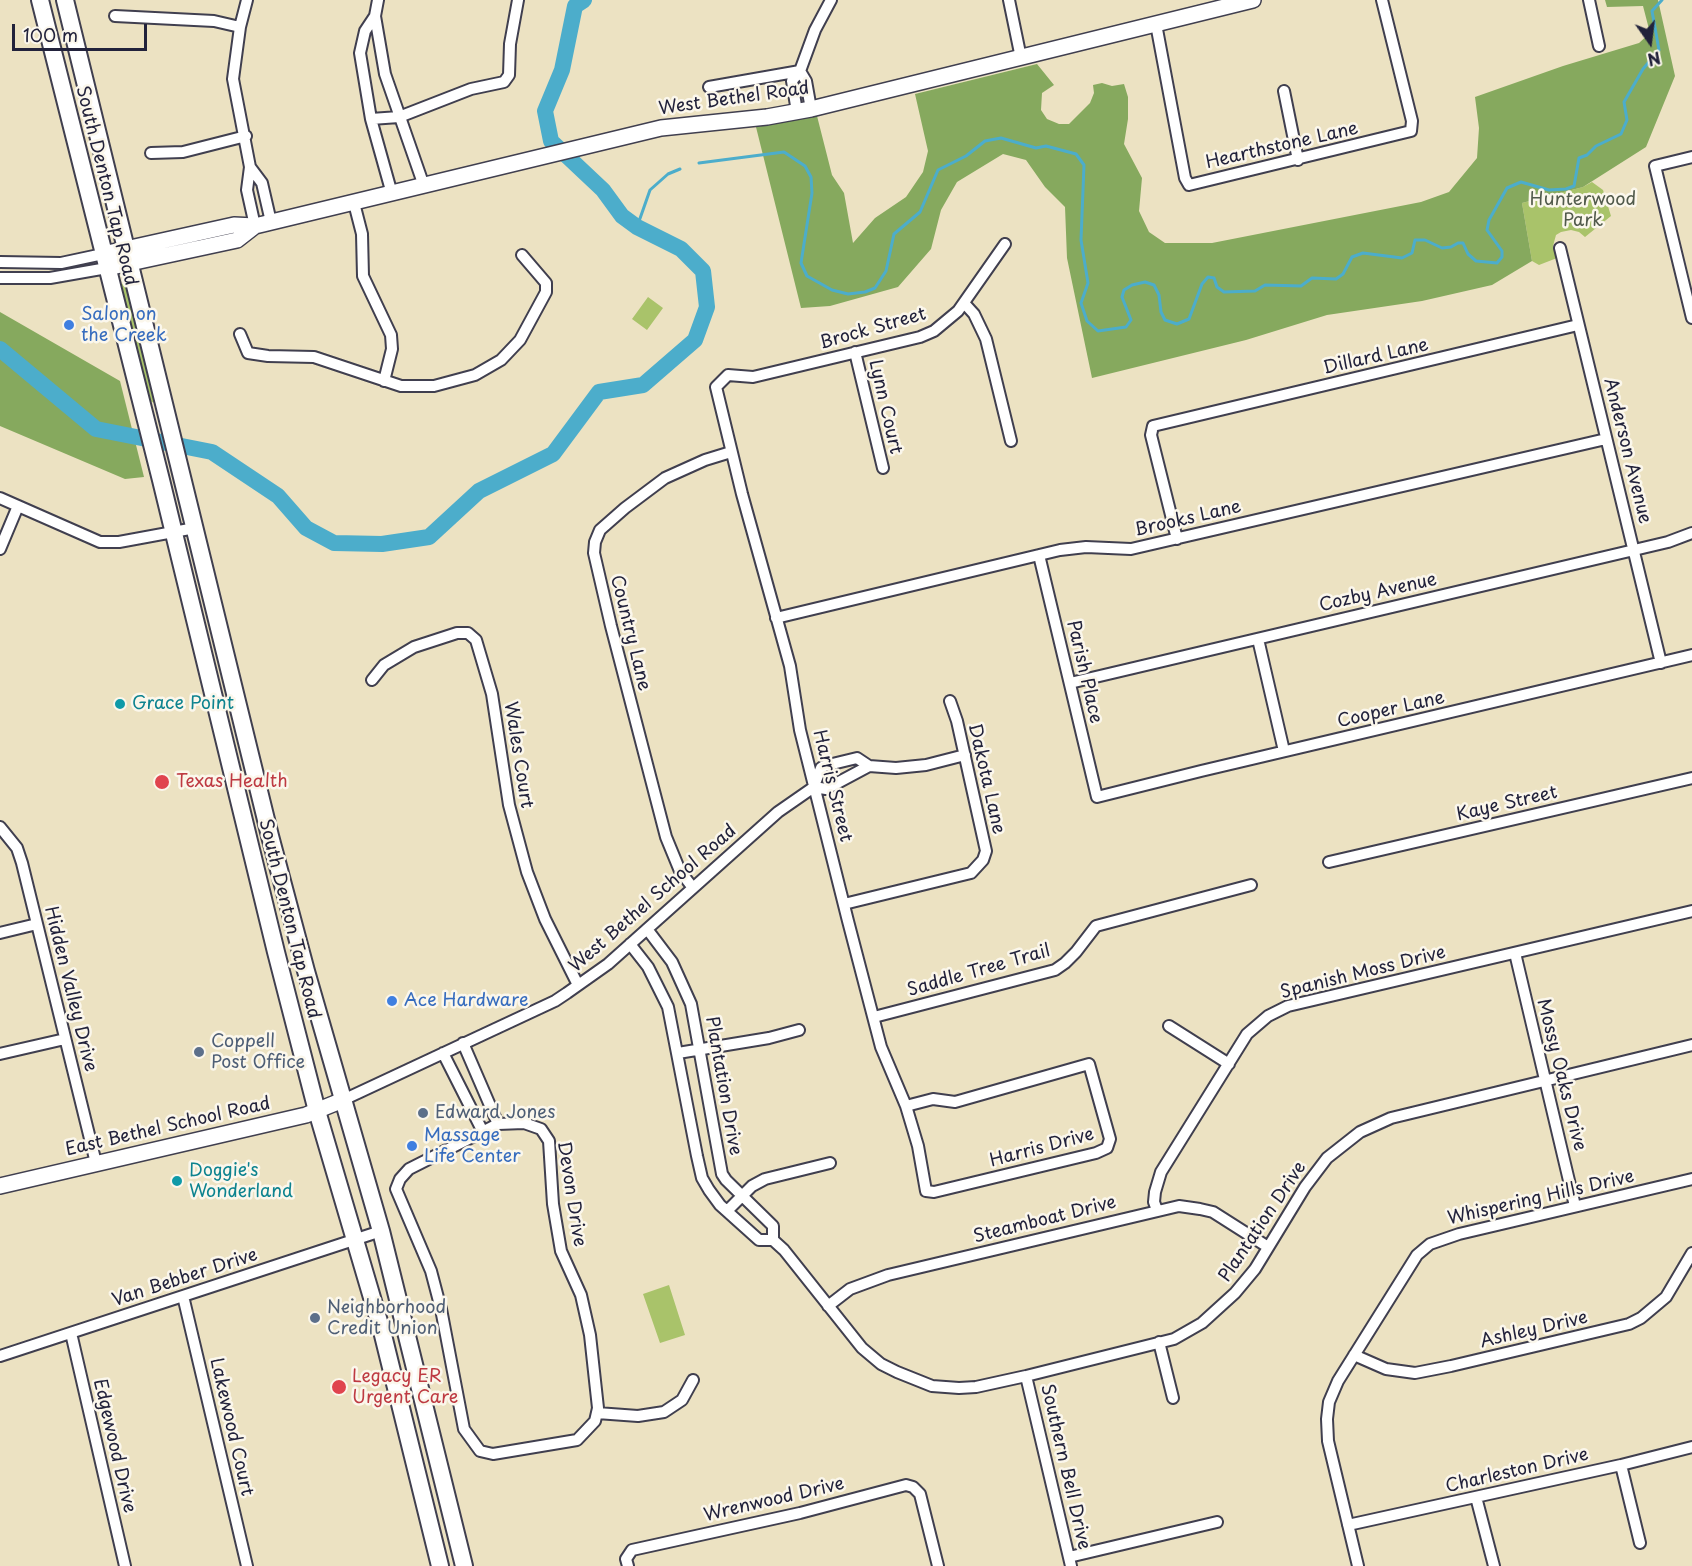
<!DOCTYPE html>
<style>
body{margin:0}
#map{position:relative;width:1692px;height:1566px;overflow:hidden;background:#ece2c2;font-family:"Playpen Sans",sans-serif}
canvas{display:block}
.north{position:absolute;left:1620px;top:12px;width:60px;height:60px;-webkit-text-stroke:4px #fbf7ec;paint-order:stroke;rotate:166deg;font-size:16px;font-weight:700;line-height:24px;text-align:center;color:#22223b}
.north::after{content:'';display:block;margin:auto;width:21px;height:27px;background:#22223b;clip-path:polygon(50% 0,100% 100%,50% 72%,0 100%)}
.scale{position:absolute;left:12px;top:24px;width:135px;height:27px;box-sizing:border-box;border:3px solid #22223b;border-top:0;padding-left:8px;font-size:18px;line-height:21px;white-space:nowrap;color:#22223b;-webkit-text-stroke:4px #fbf7ec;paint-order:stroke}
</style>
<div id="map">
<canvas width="1692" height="1566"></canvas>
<div class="north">N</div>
<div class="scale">100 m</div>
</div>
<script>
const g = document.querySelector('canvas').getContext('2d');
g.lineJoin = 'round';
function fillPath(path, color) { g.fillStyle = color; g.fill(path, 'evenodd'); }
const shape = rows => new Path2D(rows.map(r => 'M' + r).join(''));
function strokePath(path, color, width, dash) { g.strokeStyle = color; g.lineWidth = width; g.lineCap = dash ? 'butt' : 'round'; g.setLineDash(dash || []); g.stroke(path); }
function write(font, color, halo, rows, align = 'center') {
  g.font = font + ' "Playpen Sans",sans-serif'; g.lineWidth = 5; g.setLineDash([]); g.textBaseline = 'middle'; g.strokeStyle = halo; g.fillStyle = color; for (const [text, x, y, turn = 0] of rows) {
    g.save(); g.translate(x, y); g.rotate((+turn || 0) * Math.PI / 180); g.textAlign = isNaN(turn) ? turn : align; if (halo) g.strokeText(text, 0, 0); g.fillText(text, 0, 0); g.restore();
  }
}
const green = shape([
 [1592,182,1603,190,1611,216,1585,237,1579,232,1571,230,1561,232,1556,235,1553,246,1557,258,1539,265,1532,261,1522,203,1583,187],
 [126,283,138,330,159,405,150,401,120,285],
 [648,297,663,308,647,330,632,319],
 [669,1285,685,1335,660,1343,643,1294]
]);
const forest = shape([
 [1605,0,1658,0,1675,76,1646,147,1583,187,1522,203,1532,261,1492,285,1422,301,1327,315,1246,340,1092,378,1067,258,1065,207,1045,187,1026,160,1003,154,957,182,941,210,931,249,898,287,830,306,801,308,756,127,817,116,832,175,844,193,853,243,875,218,906,197,923,172,928,151,915,94,1037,64,1054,85,1042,93,1041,110,1047,119,1059,124,1069,124,1090,103,1094,93,1093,85,1102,83,1112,86,1124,84,1128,97,1128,119,1124,144,1142,178,1139,211,1149,232,1165,243,1212,243,1421,202,1449,192,1477,158,1479,128,1475,97,1563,66,1639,43,1650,33,1643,6,1607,7],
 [0,312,120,381,144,477,125,479,0,426]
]);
const stream = shape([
 [699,163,784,152,805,166,811,177,812,193,801,263,807,276,832,290,848,294,865,292,875,288,886,271,894,234,920,212,938,170,966,156,985,141,1001,138,1036,148,1046,146,1076,154,1084,165,1081,240,1088,283,1081,303,1087,321,1098,331,1126,327,1131,320,1122,297,1124,290,1132,285,1145,282,1154,285,1159,295,1161,312,1165,320,1177,324,1189,319,1202,284,1208,277,1214,278,1217,287,1224,292,1255,291,1265,285,1301,286,1312,278,1336,279,1343,274,1352,257,1363,253,1402,258,1412,253,1415,240,1425,240,1442,248,1451,247,1458,243,1463,243,1468,254,1476,261,1497,263,1502,257,1502,251,1487,230,1489,220,1507,188,1521,182,1549,190,1566,189,1574,186,1579,158,1587,155,1596,146,1621,134,1627,120,1624,102,1643,69,1659,50,1652,11,1662,0],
 [637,227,650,190,668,174,680,169]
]);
const river = shape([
 [0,349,96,429,212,452,278,496,306,528,334,543,382,544,429,537,479,491,553,454,599,392,643,385,695,340,707,307,703,271,681,249,637,227,622,216,603,190,551,141,545,111,562,70,575,6,584,0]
]);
const street = shape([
 [247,0,240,27,233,79,250,167,247,190,255,226],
 [378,0,375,16,385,74,424,186],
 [1009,0,1021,58],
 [1589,0,1599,46],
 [115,16,214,21,240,27],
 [375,16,365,31,360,53,371,119,392,194],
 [1156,24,1185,178,1189,185,1411,131,1412,121,1382,0],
 [800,71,806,81,811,109],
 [709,87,800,71],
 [1284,91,1298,160],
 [797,112,792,81,800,71,815,30,831,0],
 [371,119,399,117,471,89,504,82,509,75,510,44,518,0],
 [151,153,183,152,246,136],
 [1692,157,1655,166,1692,318],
 [250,167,262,183,271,222],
 [354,203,362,234,363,276,391,335,392,349,384,381],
 [1560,248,1661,663],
 [0,262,61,263,103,254],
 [0,278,50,278,107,268],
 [964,303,974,314,986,339,1011,441],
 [240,334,248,353,268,356,314,357,401,386,434,386,475,375,501,360,520,340,546,292,546,283,522,255],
 [855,352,883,468],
 [0,498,100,542,119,542,195,528],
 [1177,539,1151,435,1153,426,1578,325],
 [0,549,18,506],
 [1039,555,1097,797,1201,771,1692,655],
 [776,618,1060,550,1086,547,1131,549,1606,439],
 [1258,639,1284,751],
 [372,680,384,665,414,647,457,633,468,633,476,640,492,694,509,805,527,872,545,919,578,985],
 [1070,683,1668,542,1692,533],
 [814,786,821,768,824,766,857,758,869,766],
 [814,787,826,789,869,766,896,768,926,765,965,755],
 [0,827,17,848,22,863,96,1163],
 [1329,862,1692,778],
 [693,888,680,871,666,837,611,626,594,553,595,542,600,530,625,508,665,478,705,460,731,452],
 [844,904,971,873,983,860,986,851,957,721,950,701],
 [647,929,672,962,691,1004,722,1174,726,1180,773,1226,773,1240],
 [0,933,37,924],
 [630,944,648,967,668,1007,697,1156,702,1178,709,1190,720,1205,759,1240,773,1240,784,1250,862,1348,881,1364,897,1372,932,1386,959,1388,976,1387,1026,1376,1174,1339,1202,1323,1235,1293,1255,1269,1305,1187,1327,1158,1360,1132,1391,1118,1692,1045],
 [1515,953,1575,1206],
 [874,1017,1055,970,1065,963,1076,952,1096,926,1251,885],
 [1169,1026,1229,1064],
 [463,1043,498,1124],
 [443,1053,483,1132],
 [678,1053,769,1038,799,1030],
 [0,1054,65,1039],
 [343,1100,555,1001,567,993,608,964,778,812,814,787],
 [906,1106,933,1099,955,1102,1089,1064,1110,1139,1107,1148,1096,1153,934,1192,926,1191,918,1146,906,1106,881,1047,848,921,800,730,790,666,742,494,716,387,728,375,753,377,920,337,934,331,958,311,1005,244],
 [524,1123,541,1129,549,1141,553,1204,561,1251,581,1295,590,1335,598,1408,595,1421,577,1440,493,1454,480,1451,464,1429,441,1309,431,1271,396,1189,400,1179,409,1169,498,1124,524,1123],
 [1157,1210,1154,1202,1155,1192,1161,1172,1247,1034,1268,1016,1288,1006,1692,911],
 [727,1211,752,1186,765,1179,830,1163],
 [183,1296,247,1566],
 [828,1306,850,1289,888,1275,1179,1206,1200,1209,1213,1212,1268,1247],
 [71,1333,125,1566],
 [1159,1342,1173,1398],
 [1354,1355,1386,1369,1415,1373,1451,1366,1629,1324,1641,1318,1666,1297,1692,1253],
 [0,1356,381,1231],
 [1026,1376,1071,1566],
 [597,1413,638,1416,664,1412,682,1400,693,1380],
 [1621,1465,1640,1543],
 [1476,1497,1494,1566],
 [1348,1525,1621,1465,1692,1447],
 [1069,1557,1217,1522],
 [628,1566,626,1559,632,1550,800,1513,906,1485,913,1487,920,1494,938,1566],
 [1358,1566,1328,1441,1327,1419,1329,1402,1338,1381,1417,1255,1430,1244,1459,1234,1692,1179]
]);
const secondary = shape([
 [103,254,234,225,255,226,661,128,767,117,811,109,1253,0],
 [107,268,237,240,255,226],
 [0,1186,306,1115,343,1100]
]);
const primary = shape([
 [40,0,161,480,276,952,317,1111,383,1335,440,1566],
 [65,0,270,836,306,971,381,1231,464,1566]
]);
const markers = [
 [69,325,6,"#3f7fe0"],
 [120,704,6,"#0f9aa8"],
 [162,782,8,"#e0444e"],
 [392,1001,6,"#3f7fe0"],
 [199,1052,6,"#5c6f8a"],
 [423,1113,6,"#5c6f8a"],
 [412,1146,6,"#3f7fe0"],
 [177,1181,6,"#0f9aa8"],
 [315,1318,6,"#5c6f8a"],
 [339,1387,8,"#e0444e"]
];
const streetNames = [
 ["West Bethel Road",734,99,-8],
 ["Hearthstone Lane",1282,146,-13],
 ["South Denton Tap Road",106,186,76],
 ["Brock Street",873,329,-16],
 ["Dillard Lane",1376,357,-13],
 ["Lynn Court",885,407,77],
 ["Anderson Avenue",1627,451,76],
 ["Brooks Lane",1188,519,-13],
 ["Cozby Avenue",1378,593,-13],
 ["Country Lane",630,633,76],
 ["Parish Place",1084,672,77],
 ["Cooper Lane",1391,710,-13],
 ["Wales Court",518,755,81],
 ["Dakota Lane",986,779,77],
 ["Harris Street",832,786,76],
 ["Kaye Street",1507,804,-13],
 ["West Bethel School Road",653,899,-41],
 ["South Denton Tap Road",289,919,76],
 ["Saddle Tree Trail",979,971,-16],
 ["Spanish Moss Drive",1363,973,-14],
 ["Hidden Valley Drive",70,989,76],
 ["Mossy Oaks Drive",1561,1075,76],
 ["Plantation Drive",723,1086,80],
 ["East Bethel School Road",168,1127,-13],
 ["Harris Drive",1042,1148,-15],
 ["Devon Drive",571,1194,81],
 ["Whispering Hills Drive",1541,1198,-13],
 ["Steamboat Drive",1045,1220,-14],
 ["Plantation Drive",1263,1222,-56],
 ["Van Bebber Drive",185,1278,-18],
 ["Ashley Drive",1534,1330,-13],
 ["Lakewood Court",231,1427,77],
 ["Edgewood Drive",114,1446,77],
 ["Southern Bell Drive",1065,1467,77],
 ["Charleston Drive",1517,1471,-13],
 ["Wrenwood Drive",774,1500,-13]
];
const parkNames = [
 ["Hunterwood",1583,200],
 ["Park",1583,221]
];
const shopNames = [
 ["Salon on",81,315],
 ["the Creek",81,336],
 ["Ace Hardware",404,1001],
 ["Massage",424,1136],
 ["Life Center",424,1157]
];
const cultureNames = [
 ["Grace Point",132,704],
 ["Doggie's",189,1171],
 ["Wonderland",189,1192]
];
const healthNames = [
 ["Texas Health",176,782],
 ["Legacy ER",352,1377],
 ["Urgent Care",352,1398]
];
const serviceNames = [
 ["Coppell",211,1042],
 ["Post Office",211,1063],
 ["Edward Jones",435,1113],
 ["Neighborhood",327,1308],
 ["Credit Union",327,1329]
];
fillPath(green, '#a9c36a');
fillPath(forest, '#86a95e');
strokePath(stream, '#4cadcb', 3);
strokePath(river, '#4cadcb', 16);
strokePath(street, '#403f4f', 14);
strokePath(secondary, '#403f4f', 18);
strokePath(primary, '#403f4f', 20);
strokePath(street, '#fff', 10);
strokePath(secondary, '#fff', 15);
strokePath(primary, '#fff', 16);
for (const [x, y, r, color] of markers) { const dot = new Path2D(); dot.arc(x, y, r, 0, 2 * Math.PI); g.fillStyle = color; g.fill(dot); strokePath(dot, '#fbf7ec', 2); }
write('18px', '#22223b', '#fbf7ec', streetNames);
write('18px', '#515a4b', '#fbf7ec', parkNames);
write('18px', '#366cbe', '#fbf7ec', shopNames, 'left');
write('18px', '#0d838f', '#fbf7ec', cultureNames, 'left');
write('18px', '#be3a42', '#fbf7ec', healthNames, 'left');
write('18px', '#4e5e75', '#fbf7ec', serviceNames, 'left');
</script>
